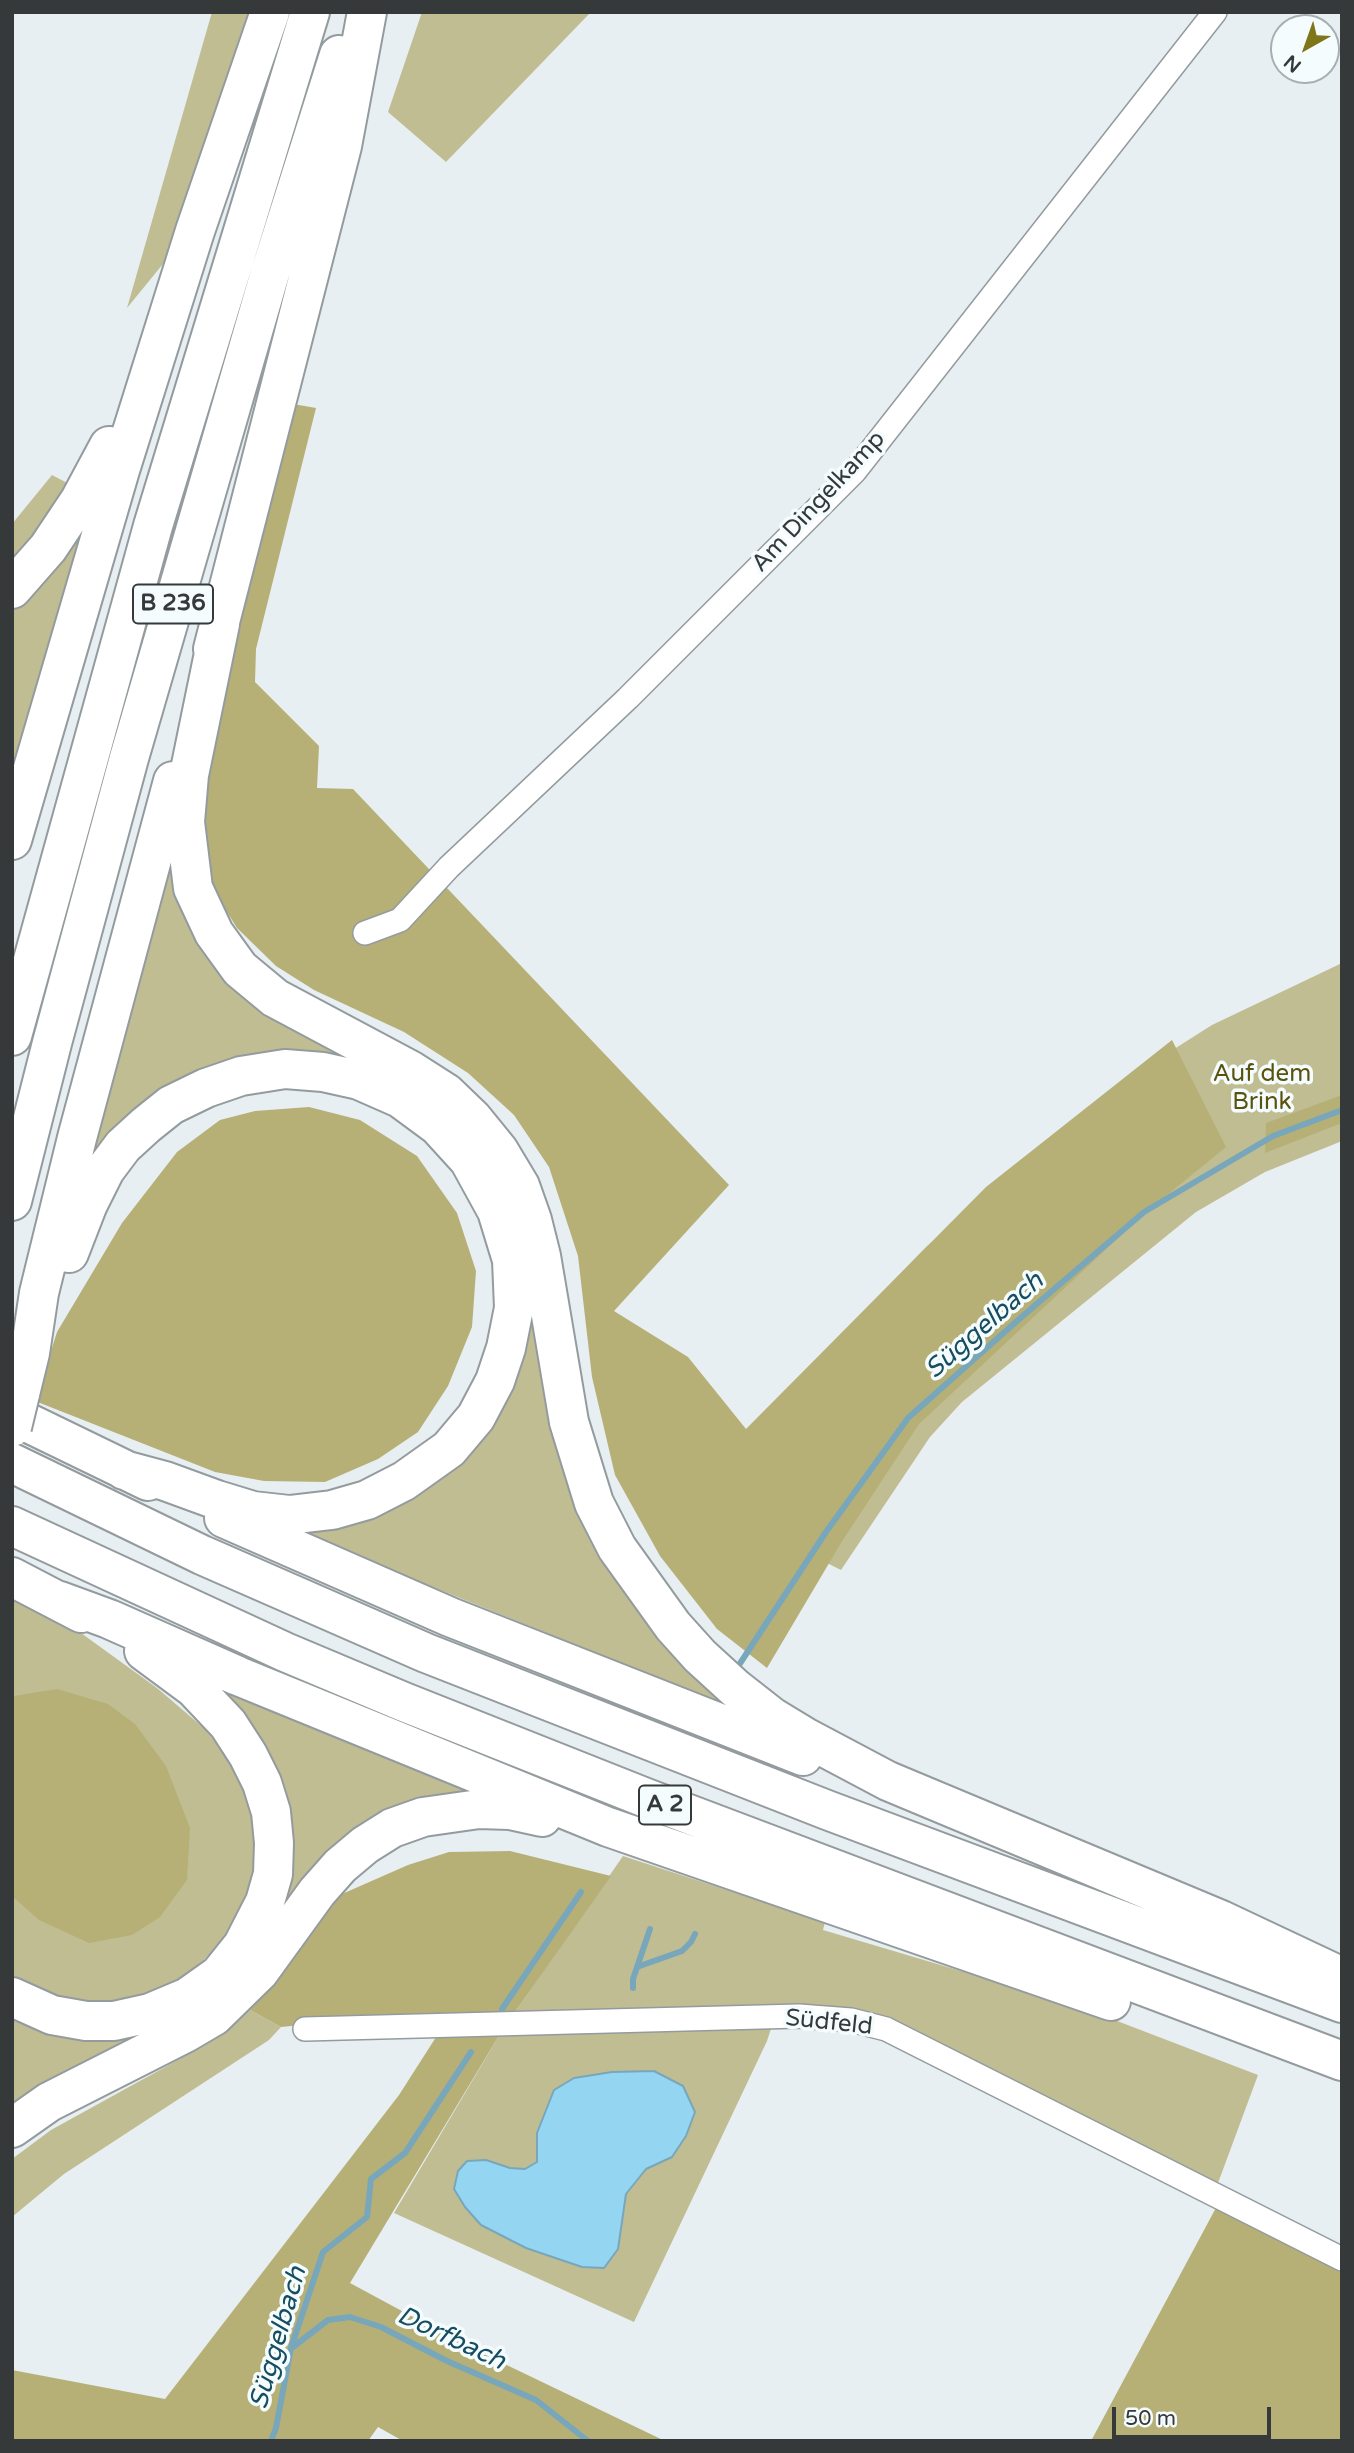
<!DOCTYPE html>
<meta charset="utf-8">
<style>
body{margin:0}
#map{position:relative;width:1354px;height:2453px;overflow:hidden;background:#e7eff2;font-family:"Varela Round",sans-serif}
canvas{display:block}
.frame{position:absolute;inset:0;border:14px solid #36393a;pointer-events:none}
.north{position:absolute;left:1270px;top:14px;width:70px;height:70px;box-sizing:border-box;background:#f5fcfe;border:2px solid #a9aeb0;border-radius:50%;rotate:220deg;font-size:19px;font-weight:700;line-height:28px;text-align:center;color:#36393a}
.north::after{content:'';display:block;margin:auto;width:24px;height:32px;background:#7f7619;clip-path:polygon(50% 0,100% 100%,50% 72%,0 100%)}
.scale{position:absolute;left:1112px;top:2407px;width:159px;height:32px;box-sizing:border-box;border:4px solid #36393a;border-top:0;padding-left:9px;font-size:21px;line-height:24px;white-space:nowrap;color:#36393a;-webkit-text-stroke:5px #f5fcfe;paint-order:stroke}
</style>
<div id="map">
<canvas width="1354" height="2453"></canvas>
<div class="frame"></div>
<div class="north">N</div>
<div class="scale">50 m</div>
</div>
<script>
const g = document.querySelector('canvas').getContext('2d');
g.lineJoin = 'round';
function fillPath(path, color) { g.fillStyle = color; g.fill(path, 'evenodd'); }
const shape = rows => new Path2D(rows.map(r => 'M' + r).join(''));
function strokePath(path, color, width, dash) { g.strokeStyle = color; g.lineWidth = width; g.lineCap = dash ? 'butt' : 'round'; g.setLineDash(dash || []); g.stroke(path); }
function write(font, color, halo, rows, align = 'center') {
  g.font = font + ' "Varela Round",sans-serif'; g.lineWidth = 7; g.setLineDash([]); g.textBaseline = 'middle'; g.strokeStyle = halo; g.fillStyle = color; for (const [text, x, y, turn = 0] of rows) {
    g.save(); g.translate(x, y); g.rotate((+turn || 0) * Math.PI / 180); g.textAlign = isNaN(turn) ? turn : align; if (halo) g.strokeText(text, 0, 0); g.fillText(text, 0, 0); g.restore();
  }
}
const green = shape([
 [212,12,252,12,167,259,127,308],
 [422,12,591,12,446,162,388,112],
 [52,475,73,486,12,564,12,524],
 [89,507,12,784,12,603],
 [169,858,177,890,196,938,224,975,267,1010,403,1080,442,1106,473,1136,498,1170,515,1206,527,1246,557,1436,581,1507,615,1569,650,1619,695,1669,750,1715,289,1529,332,1526,376,1513,429,1484,467,1448,497,1401,519,1344,525,1293,520,1248,509,1210,492,1173,467,1141,437,1111,399,1086,357,1068,311,1059,269,1059,235,1064,187,1082,145,1108,112,1143,92,1168,88,1167],
 [1342,963,1342,1141,1265,1172,1196,1212,962,1402,930,1437,841,1570,821,1560,809,1368,926,1247,1122,1082,1212,1025],
 [12,1599,81,1633,157,1688,205,1729,231,1762,249,1802,257,1852,250,1897,228,1935,188,1976,143,1997,100,2004,54,1995,12,1976],
 [201,1679,480,1796,424,1806,244,1975,12,2115,12,2013,155,2028,285,1882],
 [623,1856,825,1922,823,1930,1035,1993,1112,2019,1258,2075,1218,2183,885,2022,777,2010,767,2041,634,2322,394,2213,500,2034],
 [654,2071,672,2157,646,2169,626,2194,621,2218,582,2267,526,2248,481,2225,486,2160,510,2168,526,2169,537,2162,537,2133,574,2078,612,2072],
 [250,2010,281,2027,269,2040,64,2174,12,2217,12,2159,51,2130,205,2045]
]);
const forest = shape([
 [293,404,316,408,256,649,255,682,319,746,317,788,353,789,729,1185,614,1311,688,1357,746,1429,986,1187,1172,1040,1226,1147,1145,1213,919,1424,841,1543,767,1668,717,1629,660,1556,615,1475,592,1377,578,1256,549,1167,514,1115,468,1073,404,1032,314,990,276,966,237,928,206,878,200,770],
 [1342,1095,1342,1123,1265,1153,1266,1123],
 [309,1107,360,1120,417,1156,457,1213,476,1271,472,1327,448,1386,418,1432,378,1459,325,1482,264,1481,215,1472,35,1401,57,1332,122,1223,177,1152,220,1120,255,1111],
 [57,1689,108,1704,135,1724,166,1766,190,1828,187,1880,160,1917,132,1935,89,1943,39,1920,12,1896,12,1699,14,1696],
 [510,1851,611,1876,508,2022,331,2022,281,2027,250,2010,271,1987,323,1914,342,1894,408,1865,449,1852],
 [438,2034,500,2034,350,2283,465,2345,665,2441,403,2441,378,2427,368,2441,12,2441,12,2370,165,2399,399,2095],
 [1218,2204,1342,2267,1342,2441,1091,2441]
]);
const water = shape([
 [654,2071,683,2086,695,2112,686,2136,672,2157,646,2169,626,2194,618,2249,604,2268,582,2267,526,2248,481,2225,465,2207,454,2189,458,2171,467,2161,486,2160,510,2168,525,2169,537,2162,537,2133,554,2090,574,2078,612,2072,654,2071]
]);
const stream = shape([
 [739,1665,826,1532,908,1418,1017,1321,1144,1212,1273,1136,1342,1110],
 [637,1967,682,1951,691,1942,695,1934],
 [633,1988,633,1979,650,1929],
 [502,2009,581,1892],
 [293,2347,328,2320,350,2317,381,2327,447,2361,536,2400,588,2441],
 [271,2441,276,2428,291,2348,323,2252,367,2217,371,2179,405,2153,471,2052]
]);
const street = shape([
 [365,933,400,920,449,867,628,698,855,471,1215,12],
 [305,2029,799,2016,851,2020,886,2029,1342,2259]
]);
const highway = shape([
 [12,589,48,548,80,500,109,446],
 [220,624,189,775,185,822,193,888,214,933,240,969,275,998,410,1070,446,1093,473,1119,499,1151,520,1186,532,1220,541,1256,569,1422,594,1503,617,1548,673,1626,700,1656,735,1688,772,1717,805,1737,888,1781,1221,1920,1342,1977],
 [213,649,342,146,367,12],
 [12,840,120,470,195,231,270,12],
 [12,1036,153,526,310,12],
 [12,1201,52,1043,129,758,270,273,339,55],
 [69,1253,88,1204,105,1170,123,1146,146,1125,171,1105,206,1088,241,1076,285,1069,323,1072,359,1080,400,1098,438,1126,469,1160,497,1211,512,1260,514,1308,506,1348,495,1381,476,1417,449,1449,404,1481,367,1500,332,1510,289,1515,253,1511,217,1500,165,1481,124,1470],
 [20,1394,30,1353,39,1293,77,1138,173,781],
 [12,1415,148,1481],
 [12,1463,202,1555,426,1653,827,1810,1342,2003],
 [224,1518,450,1617,803,1756],
 [12,1526,285,1652,404,1702,646,1798,1342,2061],
 [12,1577,81,1613],
 [60,1601,109,1619,238,1676,608,1827,1111,2001],
 [12,1997,52,2015,86,2021,114,2021,150,2013,188,1997,219,1975,243,1945,265,1902,273,1874,274,1843,271,1812,262,1783,248,1755,228,1724,194,1688,144,1651],
 [12,2128,49,2102,185,2033,214,2016,259,1972,317,1892,340,1866,365,1845,392,1828,423,1817,479,1809,510,1810,542,1817]
]);
const highwayBridge = shape([
 [12,1427,20,1394]
]);
const shields = [
 [173,604,80],
 [665,1805,52]
];
const shieldNames = [
 ["B 236",173,604],
 ["A 2",665,1805]
];
const streetNames = [
 ["Am Dingelkamp",819,502,-47],
 ["Südfeld",829,2023,6]
];
const parkNames = [
 ["Auf dem",1262,1075],
 ["Brink",1262,1103]
];
const waterNames = [
 ["Süggelbach",985,1326,-41],
 ["Süggelbach",279,2338,-74],
 ["Dorfbach",451,2339,25]
];
fillPath(green, '#c1bd93');
fillPath(forest, '#b6b077');
fillPath(water, '#94d6f2');
strokePath(water, '#78a7bb', 2);
strokePath(stream, '#78a7bb', 6);
strokePath(street, '#949b9e', 26);
strokePath(highway, '#949b9e', 42);
strokePath(street, '#fff', 23);
strokePath(highway, '#fff', 38);
strokePath(highwayBridge, '#949b9e', 42, []);
strokePath(highwayBridge, '#fff', 38);
for (const [x, y, w] of shields) { const box = new Path2D(); box.roundRect(x - w / 2, y - 19.5, w, 39, 5); g.fillStyle = '#f5fcfe'; g.fill(box); strokePath(box, '#36393a', 2); }
write('bold 23px', '#36393a', null, shieldNames);
write('24px', '#36393a', '#f5fcfe', streetNames);
write('24px', '#5a530d', '#f5fcfe', parkNames);
write('italic 26px', '#164d60', '#f5fcfe', waterNames);
</script>
